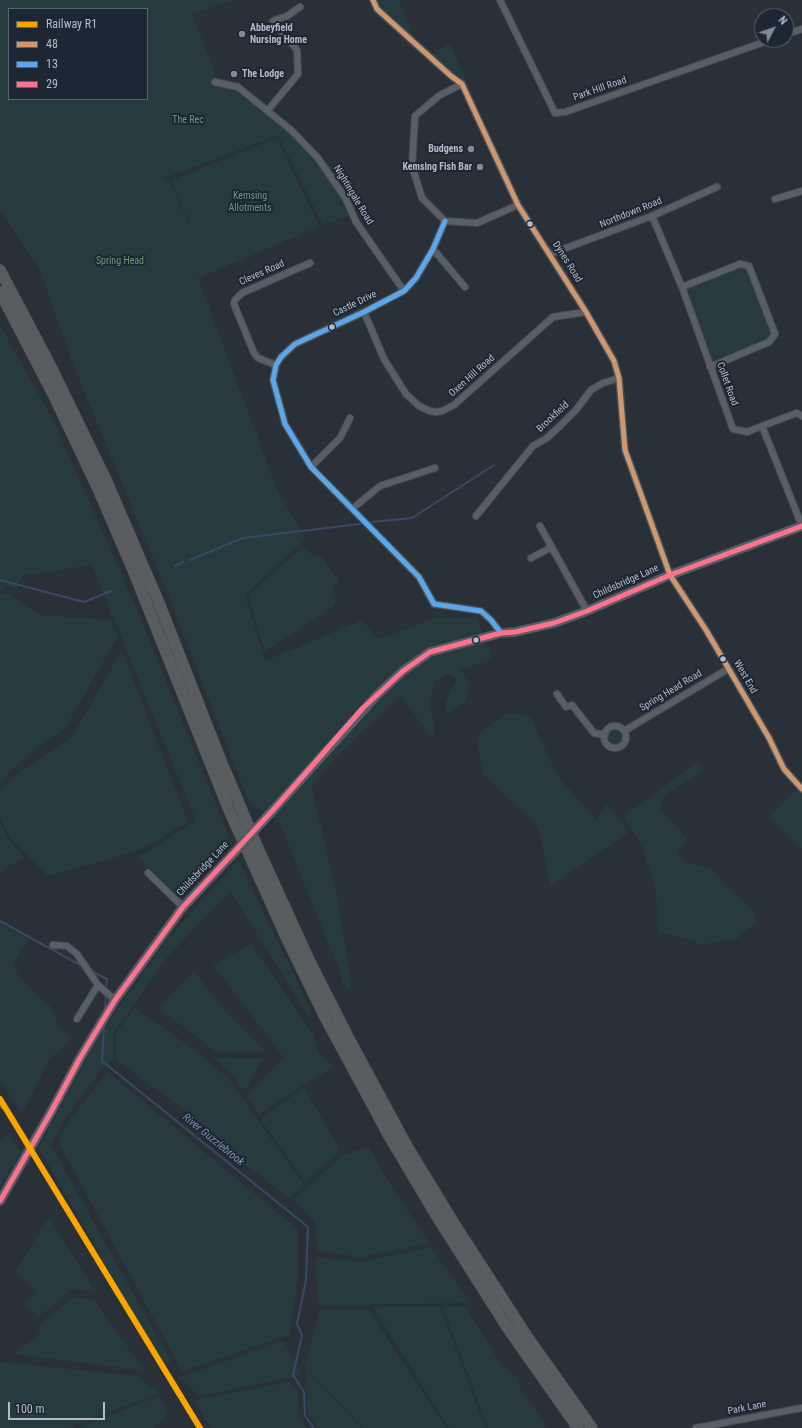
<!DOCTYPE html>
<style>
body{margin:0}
#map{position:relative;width:802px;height:1428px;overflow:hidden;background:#2a3038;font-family:"Roboto Condensed",sans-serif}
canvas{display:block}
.legend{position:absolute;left:8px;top:8px;width:140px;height:92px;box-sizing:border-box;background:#1d2633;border:1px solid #59626f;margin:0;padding:5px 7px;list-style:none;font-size:12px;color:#b4bcc9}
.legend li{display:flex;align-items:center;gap:8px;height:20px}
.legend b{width:20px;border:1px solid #59626f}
.north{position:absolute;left:754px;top:8px;width:40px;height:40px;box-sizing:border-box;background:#1d2633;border:1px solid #59626f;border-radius:50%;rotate:49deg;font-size:11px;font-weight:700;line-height:16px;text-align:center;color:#b4bcc9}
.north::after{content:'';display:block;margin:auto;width:14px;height:18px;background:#848b96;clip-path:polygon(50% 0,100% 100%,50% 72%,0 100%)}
.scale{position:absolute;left:8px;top:1402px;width:97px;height:18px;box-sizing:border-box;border:2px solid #b4bcc9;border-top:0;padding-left:5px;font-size:12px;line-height:14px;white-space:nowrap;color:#b4bcc9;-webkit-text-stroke:3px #1d2633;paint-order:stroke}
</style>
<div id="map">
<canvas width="802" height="1428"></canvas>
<ul class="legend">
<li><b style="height:5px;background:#f7a600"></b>Railway R1</li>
<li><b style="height:5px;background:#cd976f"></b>48</li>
<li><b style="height:5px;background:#5aa8eb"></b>13</li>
<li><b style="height:5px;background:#fc738d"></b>29</li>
</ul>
<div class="north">N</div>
<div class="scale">100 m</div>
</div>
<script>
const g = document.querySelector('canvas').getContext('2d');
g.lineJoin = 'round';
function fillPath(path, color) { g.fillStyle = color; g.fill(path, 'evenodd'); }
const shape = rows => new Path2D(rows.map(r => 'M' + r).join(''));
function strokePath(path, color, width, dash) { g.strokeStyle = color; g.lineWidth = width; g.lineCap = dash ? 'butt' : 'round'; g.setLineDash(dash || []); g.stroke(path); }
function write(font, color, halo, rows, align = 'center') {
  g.font = font + ' "Roboto Condensed",sans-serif'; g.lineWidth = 4; g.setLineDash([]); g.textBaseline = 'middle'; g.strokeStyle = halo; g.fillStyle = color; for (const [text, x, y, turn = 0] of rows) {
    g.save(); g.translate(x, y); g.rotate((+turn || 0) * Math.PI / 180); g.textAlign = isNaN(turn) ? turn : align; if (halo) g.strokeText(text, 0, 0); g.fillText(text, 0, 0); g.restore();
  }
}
const green = shape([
 [0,0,234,0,193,14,191,12,214,69,218,85,235,91,265,112,292,134,318,162,344,200,350,215,323,225,278,135,162,179,164,181,168,179,198,242,171,181,277,138,319,227,198,278,277,490,306,539,245,595,265,661,362,620,378,639,439,617,476,617,493,658,461,670,470,685,466,702,461,704,449,715,445,702,457,679,448,674,434,682,430,705,435,730,431,738,401,695,337,757,311,787,338,898,351,987,346,987,280,824,248,800,169,597,75,369,39,268,0,211],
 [9,9,147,9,147,99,9,99],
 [377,0,398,0,403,9,415,39,380,6],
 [450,44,467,82,464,83,453,75,430,54],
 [740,266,748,268,773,333,768,340,711,363,685,287],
 [0,325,54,422,136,607,232,844,181,899,139,857,196,821,92,565,22,576,16,590,6,585,0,591],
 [304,547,315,558,321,555,339,582,332,588,337,599,332,608,265,652,248,596,275,570],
 [5,592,41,615,110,620,118,636,64,730,38,747,9,772,6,779,0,783,0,595],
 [122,650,188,822,160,839,134,852,48,876,11,839,0,817,0,791,17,774,72,737],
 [508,713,530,716,557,775,596,820,607,804,629,832,550,887,543,844,535,823,483,774,477,735],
 '608 737a7 7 0 1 1 14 0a7 7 0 1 1-14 0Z',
 [698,761,704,770,663,797,660,809,687,838,678,854,685,863,712,868,722,882,753,909,757,921,738,938,700,945,692,940,658,932,656,891,644,850,624,816],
 [796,790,802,794,802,849,768,817],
 [0,822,9,840,25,858,9,866,0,873],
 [238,860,310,1008,310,1019,231,892,169,955,114,1033,113,1059,102,1069,62,1123,51,1145,171,1362,163,1365,39,1148,94,1043,164,943],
 [0,924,29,939,13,965,20,979,50,1006,55,1016,57,1028,72,1037,64,1048,50,1058,22,1114,0,1080],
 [251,944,257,954,267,966,312,1034,318,1050,324,1059,334,1067,305,1084,259,1114,247,1096,284,1058,213,965],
 [194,971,222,1008,265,1051,215,1052,194,1034,158,1009],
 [135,1008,203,1056,229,1079,256,1118,305,1186,289,1198,214,1141,183,1109,116,1060,116,1033],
 [214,1058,263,1059,247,1087,242,1090,232,1075],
 [108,1072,297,1229,298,1274,290,1334,182,1371,59,1143,68,1122],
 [304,1087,340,1150,306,1182,260,1119],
 [8,1133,21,1152,0,1186,0,1139],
 [368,1146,395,1192,429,1243,362,1257,317,1251,315,1220,293,1200,343,1155],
 [49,1217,95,1291,72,1289,39,1317,24,1304,37,1293,15,1272],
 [431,1247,470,1303,318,1305,315,1257,362,1262],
 [72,1298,94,1299,147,1375,139,1370,13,1354,39,1334,41,1324],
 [373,1307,440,1307,485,1428,449,1428],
 [443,1307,466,1307,502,1366,519,1378,521,1391,547,1424,544,1428,488,1428],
 [320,1309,369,1310,446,1428,363,1428,305,1366],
 [284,1341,301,1375,199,1396,180,1377],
 [2,1362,137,1376,160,1393,67,1428,0,1428,0,1364],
 [307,1370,361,1428,318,1428,307,1414],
 [289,1382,298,1392,299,1417,307,1428,211,1428,194,1400],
 [159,1396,169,1413,154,1428,77,1428]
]);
const stream = shape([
 [372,522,412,518,494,465],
 [190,560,243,538,360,524],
 [175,566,183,562],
 [0,580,84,602,111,591],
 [0,921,82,966],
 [91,971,107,979,106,989],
 [105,1009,106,994],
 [104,1026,102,1061,308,1227,306,1280,297,1324,302,1336,293,1375,304,1392,305,1416,314,1428]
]);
const street = shape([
 [373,0,377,9,451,76,462,84,518,205,586,312,614,361,619,378,625,450,670,575,706,630,769,738,784,769,802,789],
 [500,0,555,113,565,112,770,40],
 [786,34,802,29],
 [215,82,238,87,291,130,318,158,346,199,356,222,404,291],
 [462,84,440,95,415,116,412,166,422,198,445,221,477,223,518,205],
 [268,110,298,74,297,50,273,21,287,16,300,7],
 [775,199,802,191],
 [652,216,682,287,733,429,747,432,762,426,802,526],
 [445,221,433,249,416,278,404,291,364,312,295,344,281,357,276,365,273,380,285,424,311,467,419,577,434,604,481,611,491,620,501,633],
 [433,249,465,287],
 [550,254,652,216,717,187],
 [682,287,740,264,749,266,775,334,769,342,710,367],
 [364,312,384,359,406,394,419,406,430,411,436,412,442,411,454,405,553,317,586,312],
 [276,365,258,358,254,353,236,309,234,303,235,300,242,293,310,263],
 [762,426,797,413,802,416],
 [311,467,340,438,350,418],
 [352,509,380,486,435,468],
 [476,516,533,446,547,438,561,425,576,410,591,390,603,383,619,378],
 [540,526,587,611],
 [531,558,552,547],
 [557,694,566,707,572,705,594,733,605,735],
 '604 737a11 11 0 1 1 22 0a11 11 0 1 1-22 0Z',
 [624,731,728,669],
 [148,873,183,907],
 [53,945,67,946,77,954,98,985,115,1000],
 [77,1019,98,985],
 [696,1428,802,1408]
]);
const secondary = shape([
 [274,809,378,694,403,671,430,652,501,633,515,632,554,623,587,611,670,575,802,526],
 [0,1201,51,1112,80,1058,115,1000,183,907,231,856]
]);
const highway = shape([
 [0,270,49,363,107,482,159,603,221,761,257,846,309,960,347,1035,408,1148,455,1225,528,1338,592,1428],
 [0,292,54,396,99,491,133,570,229,810,287,939,326,1019,389,1136,436,1215,507,1327,578,1428]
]);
const rail = shape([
 [0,1106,3,1109]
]);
const secondaryBridge = shape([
 [231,856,274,809]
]);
const bus1 = shape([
 [373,0,377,9,451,76,462,84,518,205,586,312,614,361,619,378,625,450,670,575,706,630,769,738,784,769,802,789]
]);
const bus2 = shape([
 [445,221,433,249,416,278,404,291,364,312,295,344,281,357,276,365,273,380,285,424,311,467,419,577,434,604,481,611,491,620,501,633]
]);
const bus3 = shape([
 [0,1201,51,1112,80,1058,115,1000,183,907,274,809,363,708,403,671,430,652,501,633,515,632,554,623,587,611,670,575,802,526]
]);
const rail1 = shape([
 [0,1099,200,1428]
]);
const markers = [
 [242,34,4,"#848b96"],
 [234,74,4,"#848b96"],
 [471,149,4,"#848b96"],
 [480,167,4,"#848b96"],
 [530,224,3.5,"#b4bcc9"],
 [332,327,3.5,"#b4bcc9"],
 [476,640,3.5,"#b4bcc9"],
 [723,659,3.5,"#b4bcc9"]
];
const poiNames = [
 ["Abbeyfield",250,28],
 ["Nursing Home",250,40],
 ["The Lodge",242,74],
 ["Budgens",463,149,"right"],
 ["Kemsing Fish Bar",472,167,"right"]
];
const streetNames = [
 ["Park Hill Road",600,89,-19],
 ["Nightingale Road",353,195,59],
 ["Northdown Road",631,213,-22],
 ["Dynes Road",567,262,58],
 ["Cleves Road",262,273,-24],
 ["Castle Drive",355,304,-26],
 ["Oxen Hill Road",472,376,-42],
 ["Collet Road",727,384,70],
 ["Brookfield",553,417,-43],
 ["Childsbridge Lane",626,582,-24],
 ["West End",745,677,60],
 ["Spring Head Road",671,691,-31],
 ["Childsbridge Lane",203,869,-47],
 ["Park Lane",747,1408,-11]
];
const parkNames = [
 ["The Rec",188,120],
 ["Kemsing",250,196],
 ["Allotments",250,208],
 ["Spring Head",120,261]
];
const waterNames = [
 ["River Guzzlebrook",213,1140,39]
];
fillPath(green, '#273a3e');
strokePath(stream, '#384963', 2);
strokePath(street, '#484c53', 8);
strokePath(secondary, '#484c53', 10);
strokePath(highway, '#474c53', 12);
strokePath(street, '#5a5e66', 6);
strokePath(secondary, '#595d64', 9);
strokePath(highway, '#5a5d60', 11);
strokePath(rail, '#595d64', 2, [4, 4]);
strokePath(secondaryBridge, '#484c53', 10, []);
strokePath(secondaryBridge, '#595d64', 9);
strokePath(bus1, '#cd976f', 5);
strokePath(bus2, '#5aa8eb', 5);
strokePath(bus3, '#fc738d', 5);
strokePath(rail1, '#f7a600', 6);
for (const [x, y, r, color] of markers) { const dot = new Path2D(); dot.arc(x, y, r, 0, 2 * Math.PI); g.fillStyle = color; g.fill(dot); strokePath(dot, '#1d2633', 1.5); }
write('bold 10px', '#b4bcc9', '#1d2633', poiNames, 'left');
write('10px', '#b4bcc9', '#1d2633', streetNames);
write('10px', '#6b9a76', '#1d2633', parkNames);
write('italic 11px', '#7c92b1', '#1d2633', waterNames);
</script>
